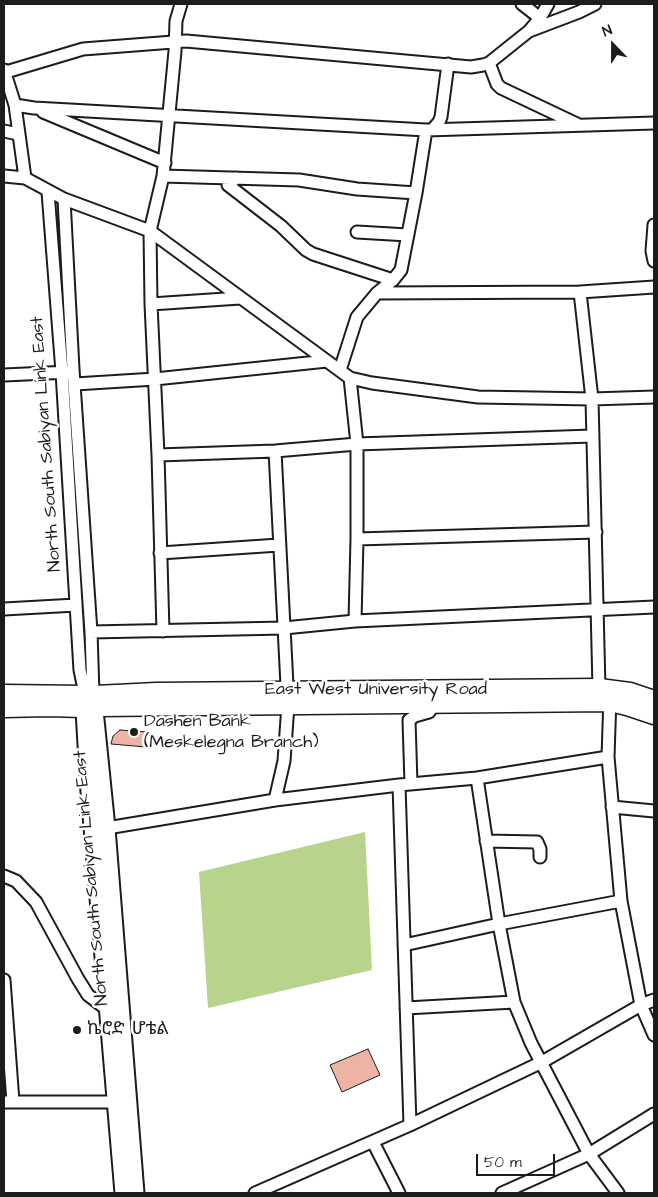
<!DOCTYPE html>
<meta charset="utf-8">
<style>
body{margin:0}
#map{position:relative;width:658px;height:1197px;overflow:hidden;background:#fff;font-family:"Architects Daughter",sans-serif}
canvas{display:block}
.frame{position:absolute;inset:0;border:5px solid #1c1c1c;pointer-events:none}
.north{position:absolute;left:588px;top:20px;width:50px;height:50px;-webkit-text-stroke:4px #fff;paint-order:stroke;rotate:338deg;font-size:14px;font-weight:700;line-height:20px;text-align:center;color:#1c1c1c}
.north::after{content:'';display:block;margin:auto;width:18px;height:22px;background:#1c1c1c;clip-path:polygon(50% 0,100% 100%,50% 72%,0 100%)}
.scale{position:absolute;left:476px;top:1154px;width:79px;height:22px;box-sizing:border-box;border:2px solid #1c1c1c;border-top:0;padding-left:6px;font-size:15px;line-height:18px;white-space:nowrap;color:#1c1c1c;-webkit-text-stroke:4px #fff;paint-order:stroke}
</style>
<div id="map">
<canvas width="658" height="1197"></canvas>
<div class="frame"></div>
<div class="north">N</div>
<div class="scale">50 m</div>
</div>
<script>
const g = document.querySelector('canvas').getContext('2d');
g.lineJoin = 'round';
function fillPath(path, color) { g.fillStyle = color; g.fill(path, 'evenodd'); }
const shape = rows => new Path2D(rows.map(r => 'M' + r).join(''));
function strokePath(path, color, width, dash) { g.strokeStyle = color; g.lineWidth = width; g.lineCap = dash ? 'butt' : 'round'; g.setLineDash(dash || []); g.stroke(path); }
function write(font, color, halo, rows, align = 'center') {
  g.font = font + ' "Architects Daughter","Noto Sans Ethiopic",sans-serif'; g.lineWidth = 5; g.setLineDash([]); g.textBaseline = 'middle'; g.strokeStyle = halo; g.fillStyle = color; for (const [text, x, y, turn = 0] of rows) {
    g.save(); g.translate(x, y); g.rotate((+turn || 0) * Math.PI / 180); g.textAlign = isNaN(turn) ? turn : align; if (halo) g.strokeText(text, 0, 0); g.fillText(text, 0, 0); g.restore();
  }
}
const green = shape([
 [365,832,372,970,208,1008,199,872]
]);
const building = shape([
 [120,730,147,732,146,747,111,744,113,736,120,730],
 [368,1049,380,1075,342,1092,330,1065,368,1049]
]);
const minor = shape([
 [522,4,540,18],
 [530,30,540,18,548,4],
 [489,63,497,84,501,88,579,125],
 [4,70,15,105,25,178],
 [6,72,83,49,186,41,471,67,483,65,489,63,529,31,579,12,595,4],
 [15,105,34,108,426,130,654,123],
 [43,112,165,163],
 [432,130,439,122,441,117,448,64],
 [4,131,18,134],
 [4,176,25,178,64,199,150,231,350,378,372,383,478,397,592,399,654,397],
 [163,176,299,180,357,189,416,193],
 [236,178,228,185,281,226,306,250,313,254,393,280],
 [48,192,62,372,80,670,85,694],
 [64,199,73,369,91,632,93,693],
 [654,225,652,251,654,261],
 [357,232,408,235],
 [580,292,592,399,599,688],
 [377,293,580,292,654,287],
 [151,304,240,298],
 [340,370,357,317,377,293,393,280,401,270,416,193,426,130],
 [4,375,69,372],
 [350,378,357,444,357,539,355,621],
 [75,384,155,379,327,361],
 [158,455,275,451,357,444,592,436],
 [357,539,596,532],
 [160,553,279,545],
 [4,609,76,605],
 [163,631,158,455,151,304,150,231,163,176,175,51,176,21,181,4],
 [91,632,284,628,355,621,654,607],
 [610,697,608,757,621,901,641,1005,654,1035],
 [477,778,499,924,514,1002,531,1043,589,1154,618,1193],
 [411,784,409,720,415,716,429,712,434,704],
 [399,785,410,1125],
 [275,800,284,761,288,705,275,451],
 [612,807,654,811],
 [107,828,275,800,399,785,477,778,608,757],
 [486,841,537,842,540,849,540,857],
 [4,876,16,881,36,902,78,979,88,995,109,1011],
 [404,945,499,924,621,901],
 [4,980,13,1102],
 [406,1008,514,1002],
 [4,1102,115,1102],
 [373,1142,399,1193],
 [255,1193,410,1125,542,1062,641,1005,654,1000],
 [502,1193,589,1154,654,1114]
]);
const secondary = shape([
 [84,710,88,780,123,1193],
 [95,710,107,828,136,1193]
]);
const primary = shape([
 [4,694,83,695],
 [96,695,98,701,96,709,89,711,82,708,80,699,85,694,90,693,96,695,156,692,599,688,630,692,654,700],
 [98,707,610,702,627,706,654,715],
 [4,708,49,707,82,708]
]);
const markers = [
 [134,732,5,"#1c1c1c"],
 [77,1030,5,"#1c1c1c"]
];
const streetNames = [
 ["North South Sabiyan Link East",47,444,-94],
 ["East West University Road",376,690],
 ["North South Sabiyan Link East",92,878,-95]
];
const poiNames = [
 ["Dashen Bank",144,722],
 ["(Meskelegna Branch)",144,743],
 ["ኬሮድ ሆቴል",87,1030]
];
fillPath(green, '#b8d38b');
fillPath(building, '#edb4a6');
strokePath(building, '#1c1c1c', 1);
strokePath(minor, '#1c1c1c', 15);
strokePath(secondary, '#1c1c1c', 19);
strokePath(primary, '#1c1c1c', 21);
strokePath(minor, '#fff', 11);
strokePath(secondary, '#fff', 15);
strokePath(primary, '#fff', 18);
for (const [x, y, r, color] of markers) { const dot = new Path2D(); dot.arc(x, y, r, 0, 2 * Math.PI); g.fillStyle = color; g.fill(dot); strokePath(dot, '#fff', 2); }
write('18px', '#1c1c1c', '#fff', streetNames);
write('18px', '#1c1c1c', '#fff', poiNames, 'left');
</script>
